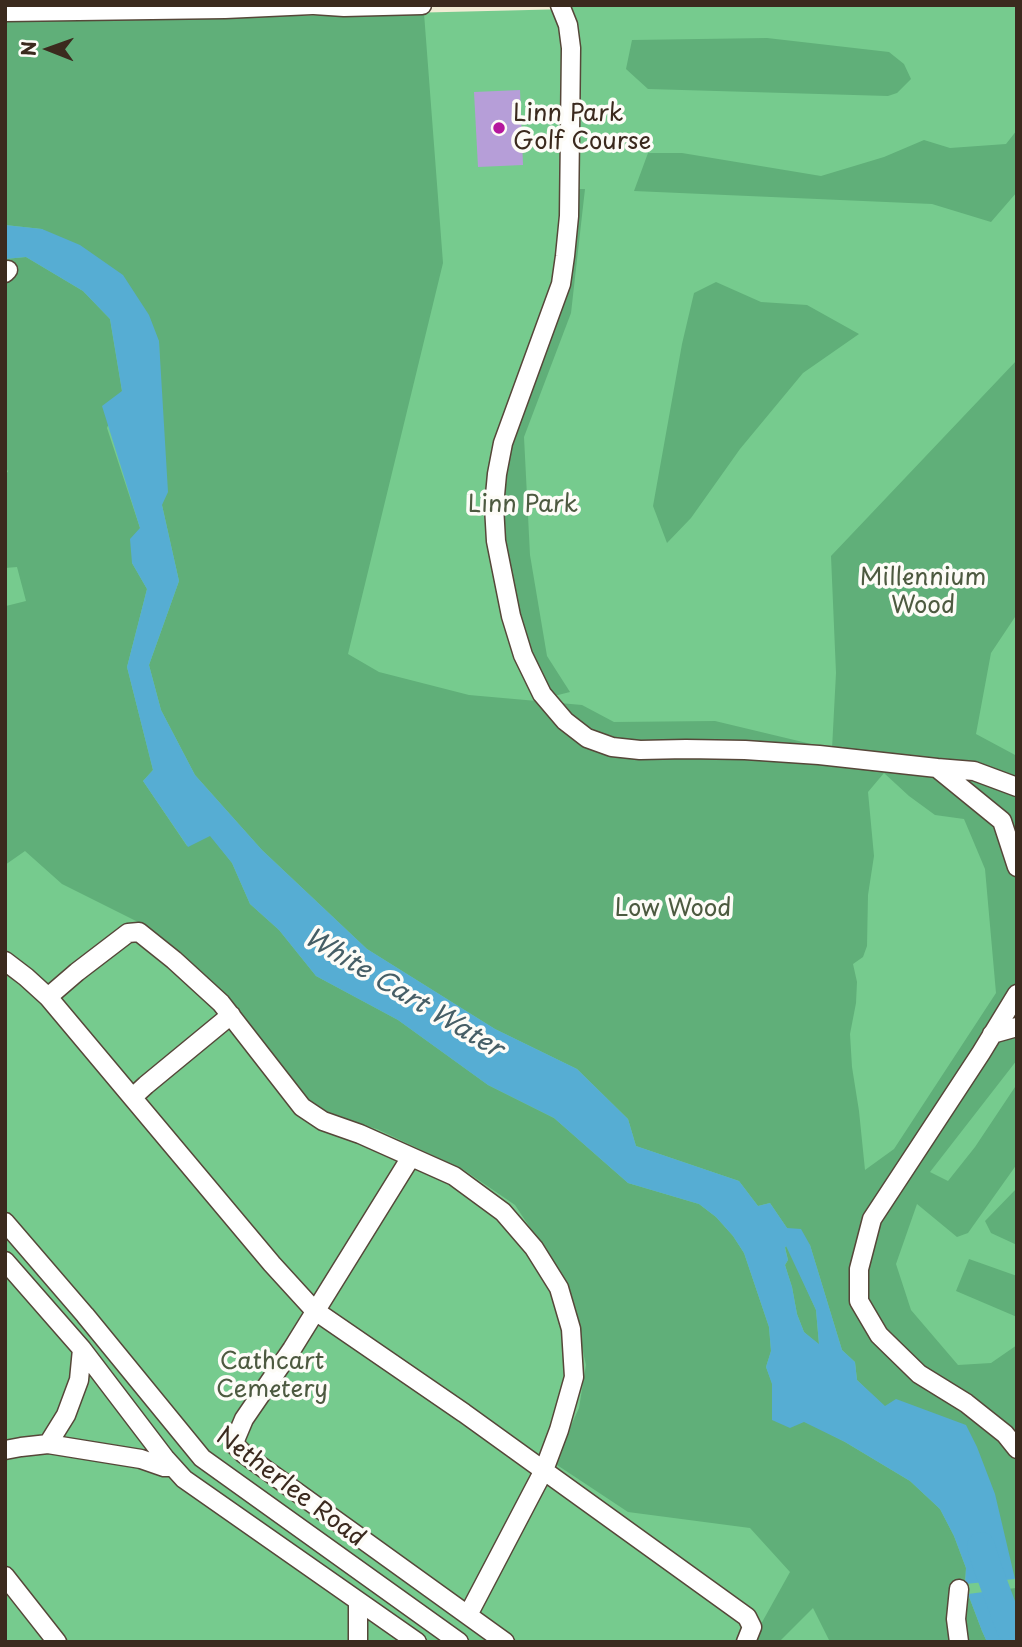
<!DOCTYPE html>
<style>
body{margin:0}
#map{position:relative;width:1022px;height:1647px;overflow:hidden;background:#f1ecd4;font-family:"Playpen Sans",sans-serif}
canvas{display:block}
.frame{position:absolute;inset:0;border:7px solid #3b2a1e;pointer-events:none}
.north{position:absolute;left:14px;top:14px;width:70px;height:70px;-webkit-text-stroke:5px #fdfcf7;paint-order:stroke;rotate:271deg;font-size:19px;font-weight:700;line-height:28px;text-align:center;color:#3b2a1e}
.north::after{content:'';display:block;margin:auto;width:24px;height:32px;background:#3b2a1e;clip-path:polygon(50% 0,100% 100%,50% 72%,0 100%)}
</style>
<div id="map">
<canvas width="1022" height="1647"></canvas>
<div class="frame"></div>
<div class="north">N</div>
</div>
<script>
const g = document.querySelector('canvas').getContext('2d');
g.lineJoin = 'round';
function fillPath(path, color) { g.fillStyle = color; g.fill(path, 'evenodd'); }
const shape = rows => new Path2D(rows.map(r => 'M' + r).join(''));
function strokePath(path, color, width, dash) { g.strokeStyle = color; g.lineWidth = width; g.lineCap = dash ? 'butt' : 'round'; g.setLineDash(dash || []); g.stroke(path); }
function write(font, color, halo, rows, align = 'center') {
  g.font = font + ' "Playpen Sans",sans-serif'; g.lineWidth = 7; g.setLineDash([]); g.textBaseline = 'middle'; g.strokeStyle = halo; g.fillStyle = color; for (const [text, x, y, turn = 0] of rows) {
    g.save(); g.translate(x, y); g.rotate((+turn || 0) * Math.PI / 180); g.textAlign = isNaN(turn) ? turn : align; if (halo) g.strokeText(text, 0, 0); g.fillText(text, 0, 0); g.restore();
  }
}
const green = shape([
 [568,5,1017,5,1017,1642,5,1642,5,20,159,19,570,9]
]);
const forest = shape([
 [424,13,443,263,348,654,379,672,469,695,582,705,614,722,715,721,832,749,836,673,831,556,1017,360,1017,614,991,653,976,734,1017,756,1017,1060,930,1172,948,1181,975,1147,1017,1084,1017,1164,968,1233,957,1237,917,1204,896,1264,911,1310,958,1365,991,1363,1017,1345,1017,1609,1007,1589,1016,1588,1015,1579,885,1407,857,1380,855,1362,842,1350,810,1245,787,1228,770,1203,758,1206,739,1181,636,1146,628,1119,577,1069,495,1029,367,949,262,850,195,775,161,710,149,665,179,581,162,505,159,341,42,229,5,225,5,20,159,19],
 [884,773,909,796,935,815,964,819,985,869,996,993,894,1149,865,1170,859,1111,852,1067,850,1034,856,1003,857,982,853,964,863,957,867,946,868,895,874,856,868,792],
 [767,38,889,52,904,64,911,79,897,93,888,96,648,89,626,69,632,40],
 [1017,130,1017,192,991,222,932,204,634,191,648,153,682,153,821,176,884,157,924,140,950,148,1006,144],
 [574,189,585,189,571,313,524,437,530,555,547,656,570,692,550,697,513,601,500,501,512,428,565,285],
 [26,257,83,291,110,319,122,391,107,428,140,528,132,563,147,589,127,667,153,770,143,781,187,846,210,835,232,863,250,904,279,930,316,976,398,1020,488,1085,554,1118,628,1183,699,1204,716,1217,733,1236,744,1253,769,1327,771,1351,766,1367,772,1383,772,1420,804,1421,845,1442,910,1481,940,1509,954,1536,966,1568,965,1584,968,1594,982,1631,987,1642,830,1642,813,1608,779,1642,751,1642,790,1572,750,1528,628,1512,554,1463,579,1408,586,1365,568,1285,515,1205,464,1170,377,1129,316,1112,233,1005,138,922,62,884,25,851,5,865,5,608,6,606,26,601,17,567,5,568,5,473,8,472,5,464,5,259],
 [716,282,761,302,807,305,859,334,803,373,740,449,691,518,667,543,653,506,682,344,694,293],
 [1017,1188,1017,1245,991,1233,985,1221],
 [787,1246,816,1310,819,1345,804,1332,797,1314,792,1287,785,1265,788,1260,785,1247],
 [969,1259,1017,1276,1017,1317,956,1291]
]);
const water = shape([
 [5,225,42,229,80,245,123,275,149,315,159,341,168,492,162,505,179,581,149,665,161,710,195,775,262,850,367,949,495,1029,577,1069,628,1119,636,1146,739,1181,758,1206,770,1203,787,1228,801,1229,810,1245,842,1350,855,1362,857,1380,885,1406,896,1399,966,1425,977,1447,995,1494,1015,1579,965,1584,966,1568,954,1536,940,1509,910,1481,845,1442,804,1422,790,1428,772,1420,772,1384,766,1367,771,1351,769,1327,744,1253,733,1236,716,1217,699,1204,628,1183,554,1118,488,1085,398,1020,316,976,279,930,250,904,232,863,210,836,188,847,143,781,153,770,127,667,147,589,132,563,130,539,140,528,102,406,122,391,110,319,83,291,26,257,5,259],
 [786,1246,816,1310,819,1344,804,1332,797,1314,792,1287,785,1265,788,1260,785,1248],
 [1007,1589,1017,1609,1017,1642,987,1642,982,1631,968,1594]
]);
const river = shape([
 [981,1546,986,1563,1010,1628,1017,1632]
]);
const building = shape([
 [520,90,523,165,478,167,474,92]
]);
const minor = shape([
 [314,5,344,7,422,5],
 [560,5,568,25,571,48,569,216,565,256,561,284,503,443,497,474,494,506,496,541,511,616,523,655,542,694,565,721,587,738,612,747,640,750,686,749,745,750,819,755,937,768,1002,821,1017,867],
 [5,12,225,9,312,5],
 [5,273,8,270],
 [937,768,974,771,1017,787],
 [5,961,26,977,48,997,272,1264,314,1310,464,1413,747,1617,752,1627,746,1642],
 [1017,994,981,1053,872,1219,859,1269,859,1301,879,1335,919,1374,966,1403,1005,1434,1017,1449],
 [48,997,77,972,128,933,139,932,174,960,221,1003,302,1107,323,1121,360,1134,454,1176,503,1212,534,1248,559,1288,571,1329,574,1377,559,1430,544,1470,468,1615],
 [992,1034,1017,1027],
 [133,1097,146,1085,231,1015],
 [411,1157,292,1349,244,1419,236,1438,235,1445,244,1454,305,1498,505,1642],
 [5,1222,85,1315,202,1458,459,1642],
 [5,1261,82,1349,165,1458,184,1479,417,1642],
 [48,1444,66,1415,79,1380,82,1349],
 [5,1450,21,1447,48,1444,141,1459,164,1467,173,1467],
 [5,1576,57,1642],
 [358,1601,358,1642],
 [959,1642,956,1619,959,1589]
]);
const markers = [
 [499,128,7,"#b5179e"]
];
const poiNames = [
 ["Linn Park",513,114],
 ["Golf Course",513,142]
];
const parkNames = [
 ["Linn Park",523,505],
 ["Millennium",923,578],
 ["Wood",923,606],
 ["Low Wood",673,909],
 ["Cathcart",272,1362],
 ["Cemetery",272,1390]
];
const streetNames = [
 ["Netherlee Road",290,1488,37]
];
const waterNames = [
 ["White Cart Water",403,994,31]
];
fillPath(green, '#76cb8e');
fillPath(forest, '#60af79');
fillPath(water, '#56add3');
strokePath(river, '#56add3', 28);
fillPath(building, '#b69ed8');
strokePath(minor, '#564739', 21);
strokePath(minor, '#fff', 18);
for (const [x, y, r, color] of markers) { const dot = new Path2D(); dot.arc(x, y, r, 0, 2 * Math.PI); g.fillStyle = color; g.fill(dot); strokePath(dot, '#fdfcf7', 2.5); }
write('24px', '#3b2a1e', '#fdfcf7', poiNames, 'left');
write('24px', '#4d5a40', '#fdfcf7', parkNames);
write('24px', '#3b2a1e', '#fdfcf7', streetNames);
write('italic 26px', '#465e66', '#fdfcf7', waterNames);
</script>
